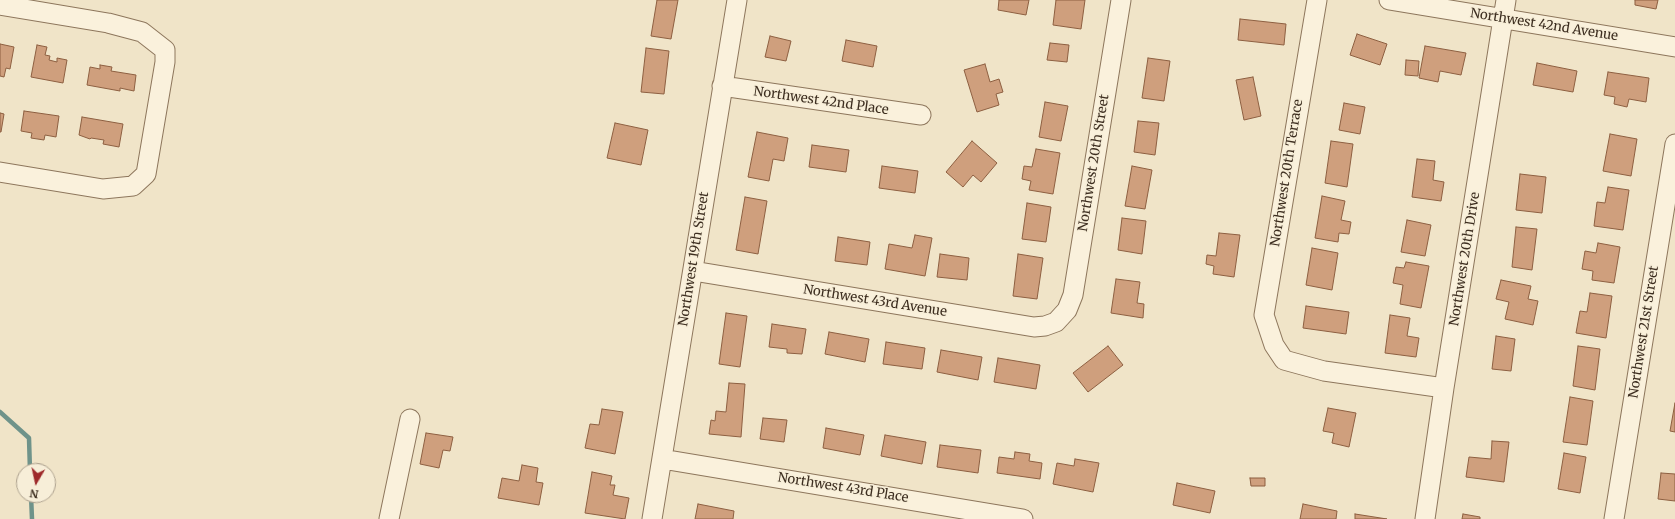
<!DOCTYPE html>
<style>
body{margin:0}
#map{position:relative;width:1675px;height:519px;overflow:hidden;background:#f0e4c8;font-family:Merriweather,serif}
canvas{display:block}
.north{position:absolute;left:16px;top:463px;width:40px;height:40px;box-sizing:border-box;background:#f7eed8;border:1px solid #ada18e;border-radius:50%;rotate:189deg;font-size:11px;font-weight:700;line-height:16px;text-align:center;color:#3d2e20}
.north::after{content:'';display:block;margin:auto;width:14px;height:18px;background:#9e2a2b;clip-path:polygon(50% 0,100% 100%,50% 72%,0 100%)}
</style>
<div id="map">
<canvas width="1675" height="519"></canvas>
<div class="north">N</div>
</div>
<script>
const g = document.querySelector('canvas').getContext('2d');
g.lineJoin = 'round';
const shape = rows => new Path2D(rows.map(r => 'M' + r).join(''));
function strokePath(path, color, width, dash) { g.strokeStyle = color; g.lineWidth = width; g.lineCap = dash ? 'butt' : 'round'; g.setLineDash(dash || []); g.stroke(path); }
function fillPath(path, color) { g.fillStyle = color; g.fill(path, 'evenodd'); }
function write(font, color, halo, rows, align = 'center') {
  g.font = font + ' Merriweather,serif'; g.lineWidth = 3; g.setLineDash([]); g.textBaseline = 'middle'; g.strokeStyle = halo; g.fillStyle = color; for (const [text, x, y, turn = 0] of rows) {
    g.save(); g.translate(x, y); g.rotate((+turn || 0) * Math.PI / 180); g.textAlign = isNaN(turn) ? turn : align; if (halo) g.strokeText(text, 0, 0); g.fillText(text, 0, 0); g.restore();
  }
}
const stream = shape([
 [0,412,29,438,30,471],
 [31,495,32,519]
]);
const building = shape([
 [657,0,678,0,671,39,651,36,657,0],
 [999,0,1029,0,1026,15,998,10,999,0],
 [1056,0,1085,0,1081,29,1053,25,1056,0],
 [1635,0,1658,0,1656,9,1635,5,1635,0],
 [1240,19,1286,24,1284,45,1238,40,1240,19],
 [1357,34,1387,44,1380,65,1350,55,1357,34],
 [770,36,791,41,786,61,765,57,770,36],
 [846,40,877,46,873,67,842,61,846,40],
 [1050,43,1069,45,1067,62,1047,60,1050,43],
 [0,44,14,47,10,69,6,68,4,77,0,76,0,44],
 [37,45,47,47,45,55,50,56,49,60,57,62,57,58,67,60,63,83,31,77,37,45],
 [1425,46,1466,53,1461,75,1440,71,1438,82,1419,78,1425,46],
 [646,48,669,51,664,94,641,92,646,48],
 [1148,58,1170,61,1164,101,1142,98,1148,58],
 [1406,60,1419,61,1418,76,1405,75,1406,60],
 [1537,63,1577,71,1573,92,1533,85,1537,63],
 [985,64,990,82,999,79,1003,92,996,94,999,105,977,112,964,70,985,64],
 [100,65,112,67,111,71,136,75,134,91,120,88,120,91,87,85,90,67,100,69,100,65],
 [1608,72,1649,78,1646,102,1629,99,1627,107,1614,104,1615,97,1604,95,1608,72],
 [1253,77,1261,116,1244,120,1236,80,1253,77],
 [1045,102,1068,106,1061,141,1039,137,1045,102],
 [1344,103,1365,107,1360,134,1339,130,1344,103],
 [24,111,59,116,56,137,45,135,44,140,31,138,32,133,21,131,24,111],
 [0,113,4,114,1,132,0,132,0,113],
 [82,117,123,124,119,147,103,144,104,140,91,138,90,139,79,135,82,117],
 [1138,121,1159,123,1155,155,1134,152,1138,121],
 [615,123,648,130,641,165,607,158,615,123],
 [757,132,788,138,784,161,773,159,769,181,748,177,757,132],
 [1610,134,1637,139,1631,176,1603,171,1610,134],
 [972,141,997,163,981,182,973,175,963,187,946,172,972,141],
 [1331,141,1353,144,1347,187,1325,183,1331,141],
 [812,145,849,150,846,172,809,167,812,145],
 [1036,149,1060,153,1053,194,1029,190,1031,181,1022,179,1024,166,1032,167,1036,149],
 [1417,159,1435,161,1433,180,1444,182,1441,201,1412,197,1417,159],
 [882,166,918,171,915,193,879,188,882,166],
 [1132,166,1152,170,1145,209,1125,206,1132,166],
 [1520,174,1546,177,1542,213,1516,210,1520,174],
 [1608,187,1629,190,1623,230,1594,226,1597,202,1605,203,1608,187],
 [1322,196,1345,201,1341,220,1351,222,1349,234,1339,233,1338,242,1315,238,1322,196],
 [745,197,767,201,758,254,736,250,745,197],
 [1027,203,1051,207,1046,242,1022,239,1027,203],
 [1122,218,1146,221,1142,254,1118,250,1122,218],
 [1407,220,1431,225,1425,256,1401,252,1407,220],
 [1516,227,1537,229,1532,270,1512,267,1516,227],
 [1219,233,1240,235,1234,277,1213,274,1214,266,1206,264,1207,255,1216,256,1219,233],
 [915,235,932,238,925,276,885,269,889,244,912,248,915,235],
 [838,237,870,242,867,265,835,261,838,237],
 [1598,243,1620,247,1614,283,1592,280,1593,271,1582,269,1585,251,1596,253,1598,243],
 [1312,248,1338,253,1332,290,1306,285,1312,248],
 [940,254,969,258,967,280,937,277,940,254],
 [1018,254,1043,258,1037,299,1013,296,1018,254],
 [1406,262,1429,266,1421,308,1400,304,1403,285,1393,283,1396,267,1404,268,1406,262],
 [1116,279,1140,282,1137,303,1144,304,1143,318,1111,313,1116,279],
 [1501,280,1531,286,1528,299,1538,301,1533,325,1505,319,1509,302,1496,299,1501,280],
 [1590,293,1612,296,1606,338,1576,333,1580,311,1587,312,1590,293],
 [1306,306,1349,312,1346,334,1303,328,1306,306],
 [726,313,747,316,740,367,719,364,726,313],
 [1390,315,1410,318,1407,336,1419,338,1416,357,1385,353,1390,315],
 [772,324,806,329,802,354,787,353,787,349,769,347,772,324],
 [829,332,869,339,865,362,825,354,829,332],
 [1496,336,1515,339,1511,371,1492,369,1496,336],
 [886,342,925,348,922,369,883,364,886,342],
 [1108,346,1123,365,1088,392,1073,373,1108,346],
 [1578,346,1600,349,1595,390,1573,386,1578,346],
 [941,350,982,357,978,380,937,372,941,350],
 [998,358,1040,365,1036,389,994,382,998,358],
 [729,383,745,384,741,437,709,434,711,420,715,421,716,411,726,412,729,383],
 [1570,397,1593,401,1587,445,1563,442,1570,397],
 [1675,403,1675,432,1670,431,1675,403],
 [1328,408,1356,413,1349,447,1332,443,1334,433,1323,431,1328,408],
 [602,409,623,412,615,454,585,448,590,424,599,425,602,409],
 [763,418,787,420,784,442,760,439,763,418],
 [826,428,864,435,860,455,823,448,826,428],
 [426,433,453,437,450,451,443,450,439,468,420,464,426,433],
 [885,435,926,442,922,464,881,456,885,435],
 [1492,441,1509,442,1504,482,1466,477,1469,457,1491,459,1492,441],
 [940,445,981,450,978,473,937,467,940,445],
 [1015,452,1030,454,1029,461,1042,463,1040,479,997,473,999,457,1014,459,1015,452],
 [1564,453,1586,457,1580,493,1558,489,1564,453],
 [1075,459,1099,463,1093,492,1053,484,1057,463,1074,466,1075,459],
 [522,465,538,468,536,482,543,483,539,505,498,498,502,478,519,481,522,465],
 [592,472,612,476,610,485,615,485,613,495,629,498,625,519,585,513,592,472],
 [1661,473,1675,474,1675,501,1658,499,1661,473],
 [1250,478,1265,478,1265,486,1251,486,1250,478],
 [1177,483,1215,491,1210,513,1173,505,1177,483],
 [698,504,734,511,733,519,695,519,698,504],
 [1303,504,1337,511,1336,519,1300,519,1303,504],
 [1355,514,1387,519,1355,519,1355,514],
 [1463,514,1480,517,1480,519,1462,519,1463,514]
]);
const minor = shape([
 [1317,0,1264,315,1274,345,1284,360,1324,371,1444,388],
 [1389,0,1675,47],
 [0,5,108,23,142,32,165,50,165,62,146,174,133,186,103,189,0,172],
 [722,86,921,115],
 [693,271,1034,327,1045,326,1056,322,1067,310,1073,295,1121,0],
 [662,459,1023,519],
 [389,519,410,419],
 [652,519,737,0],
 [1425,519,1444,388,1506,0],
 [1614,519,1675,144]
]);
const streetNames = [
 ["Northwest 42nd Avenue",1544,25,9],
 ["Northwest 42nd Place",821,101,8],
 ["Northwest 20th Street",1094,163,-81],
 ["Northwest 20th Terrace",1287,173,-81],
 ["Northwest 19th Street",694,259,-81],
 ["Northwest 20th Drive",1465,259,-81],
 ["Northwest 43rd Avenue",875,301,9],
 ["Northwest 21st Street",1644,332,-81],
 ["Northwest 43rd Place",843,488,9]
];
strokePath(stream, '#6f938a', 4.5);
fillPath(building, '#cf9f7d');
strokePath(building, '#8d5f41', 1);
strokePath(minor, '#8d765c', 21);
strokePath(minor, '#faf1dc', 19);
write('13px', '#3d2e20', '#f7eed8', streetNames);
</script>
